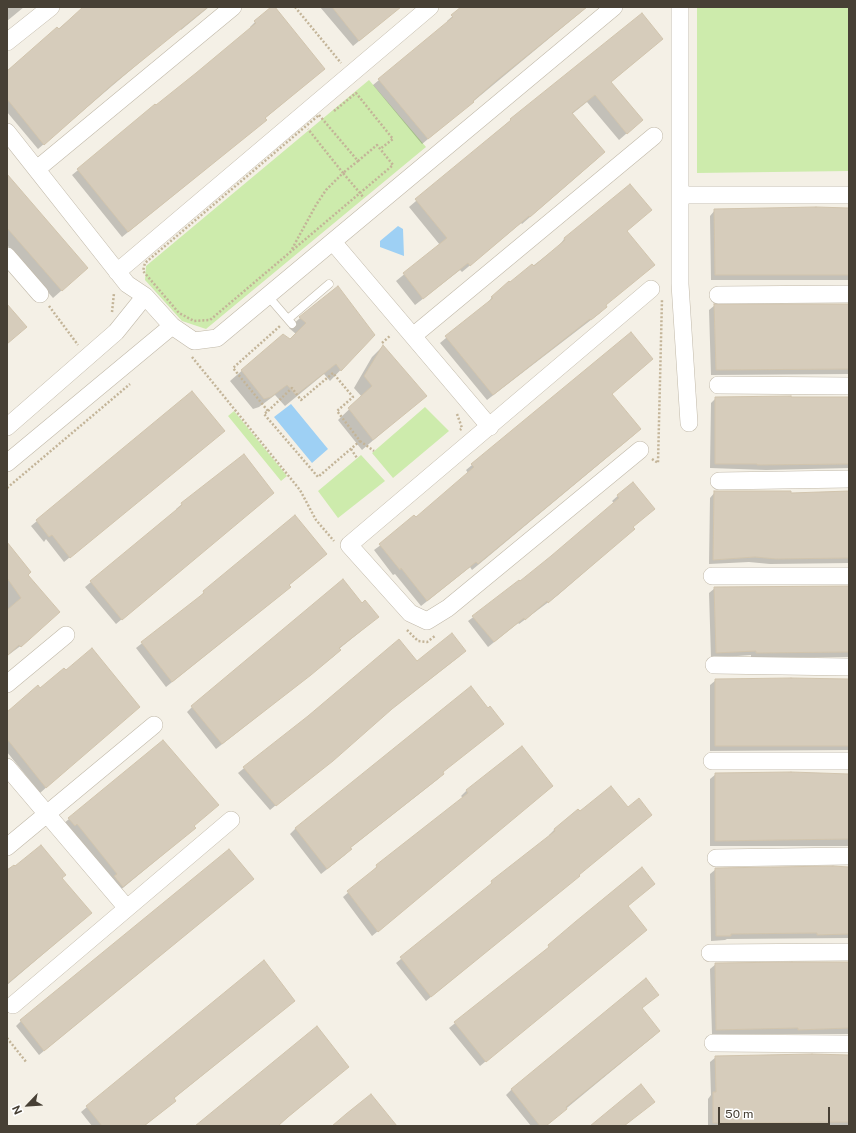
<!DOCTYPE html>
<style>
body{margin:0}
#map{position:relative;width:856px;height:1133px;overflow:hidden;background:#f4f0e6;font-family:"Public Sans",sans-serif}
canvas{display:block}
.frame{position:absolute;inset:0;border:8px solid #474035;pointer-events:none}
.north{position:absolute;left:8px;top:1085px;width:40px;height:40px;-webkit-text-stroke:3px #fff;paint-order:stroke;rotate:245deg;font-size:11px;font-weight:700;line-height:16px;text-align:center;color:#474035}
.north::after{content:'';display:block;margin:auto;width:14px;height:18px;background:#474035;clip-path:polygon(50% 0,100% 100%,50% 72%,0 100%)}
.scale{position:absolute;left:718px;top:1107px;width:112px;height:18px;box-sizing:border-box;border:2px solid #474035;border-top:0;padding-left:5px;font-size:12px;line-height:14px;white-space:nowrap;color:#474035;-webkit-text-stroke:3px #fff;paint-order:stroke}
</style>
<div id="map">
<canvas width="856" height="1133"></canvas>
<div class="frame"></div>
<div class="north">N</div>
<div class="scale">50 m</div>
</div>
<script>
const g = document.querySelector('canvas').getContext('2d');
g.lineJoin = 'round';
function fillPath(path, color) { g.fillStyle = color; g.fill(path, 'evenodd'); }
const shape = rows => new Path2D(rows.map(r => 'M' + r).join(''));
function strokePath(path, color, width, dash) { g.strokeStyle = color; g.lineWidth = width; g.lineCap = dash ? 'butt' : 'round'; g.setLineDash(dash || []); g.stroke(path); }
const green = shape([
 [697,7,849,7,849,171,697,173],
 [369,80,426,147,206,329,182,321,145,280,146,266],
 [425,407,449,431,393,478,372,453],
 [234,411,287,476,281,481,228,416],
 [361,455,385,481,338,518,318,491]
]);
const water = shape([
 [398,226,403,229,404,256,380,247,380,241],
 [291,404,328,449,312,463,274,417]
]);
const shadow = shape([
 [7,7,24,7,7,21],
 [85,7,209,7,181,30,180,28,38,149,7,112,7,71],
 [273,7,318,74,264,119,260,125,122,237,72,175,251,29,250,27,255,22],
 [320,7,400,7,353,46],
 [463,7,587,7,422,144,373,85,448,23,447,21],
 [642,14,662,39,610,83,634,127,619,140,587,102,572,114,597,159,522,224,521,223,462,272,460,270,415,305,396,281,440,245,409,207,511,120],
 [7,176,78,276,53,298,7,245],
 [849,209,849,280,711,280,710,216,715,210],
 [626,231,605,306,600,313,487,400,440,343,487,304,492,297,559,246,564,239],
 [715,305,849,305,849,374,711,375,709,310],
 [300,318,374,335,330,381,324,374,285,406,275,395,259,407,253,409,230,381,283,335,290,340,296,334,289,328],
 [383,346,425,395,362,450,338,420,362,397,354,388,372,357],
 [192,392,224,431,64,562,46,539,44,542,31,526],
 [611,394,634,435,472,570,470,567,421,606,395,574,393,575,374,550,416,519,468,473,466,470,472,465],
 [716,398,849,398,849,468,766,470,710,468,711,403],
 [632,483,632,527,628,534,558,595,519,624,518,623,488,647,468,621,520,583,614,503,612,501],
 [849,491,849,563,770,564,749,562,709,564,710,498,715,492,790,494],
 [273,493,116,624,85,587,177,510,176,509,182,504],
 [7,544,27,575,30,639,7,656],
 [326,554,289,585,284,592,166,687,136,648,199,598,204,592],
 [849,586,849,657,751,658,751,655,711,658,709,593,715,588],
 [372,622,339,649,340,650,334,656,216,749,187,712,192,707],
 [460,656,385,714,270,810,238,773,308,717,417,663],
 [849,679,849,750,710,751,710,685,716,680],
 [40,690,66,770,40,793,7,752,7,712],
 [163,741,218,805,193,826,189,833,118,892,112,879,71,829,69,831,63,824],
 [442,772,438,779,350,848,345,855,321,874,290,834,295,829],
 [716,774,849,774,849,846,710,846,710,779],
 [467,790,546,791,372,936,343,897,372,872,377,866,463,798,461,796],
 [578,810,580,813,579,876,426,1001,396,963,487,889,492,882,550,837,549,835,554,830],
 [849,867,849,938,727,939,725,940,711,941,710,874,716,869],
 [7,873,61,879,85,918,7,985],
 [247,884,39,1055,16,1026,21,1021],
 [627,906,646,930,480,1066,449,1028,544,952,576,922],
 [849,962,849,1034,712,1034,710,969,716,964],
 [652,1000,641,1009,654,1036,545,1126,531,1126,506,1095,512,1089],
 [288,1006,173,1099,169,1106,144,1126,92,1126,81,1112,87,1107],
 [849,1055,849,1126,708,1126,708,1099,711,1095,710,1062,716,1057],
 [348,1067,277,1126,197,1126]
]);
const building = shape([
 [83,7,208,7,113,84,44,145,7,99,7,71,57,27,59,29,83,7],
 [271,7,275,7,325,69,265,118,267,120,128,232,77,169,155,104,156,105,196,73,256,23,254,21,271,7],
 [332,7,401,7,359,41,332,7],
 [461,7,587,7,497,80,473,101,474,102,428,139,378,79,453,17,451,15,461,7],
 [642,13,663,39,611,82,643,120,627,134,595,95,572,113,605,152,530,217,529,216,470,266,468,263,423,299,403,273,447,238,415,199,511,120,510,119,642,13],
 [7,174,88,268,62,291,7,228,7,174],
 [630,184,652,210,627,231,655,265,606,305,607,307,591,320,590,319,493,395,445,336,493,298,491,297,509,281,510,282,532,264,534,266,565,240,564,238,630,184],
 [816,207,849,208,849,275,715,275,714,209,816,207],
 [338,286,375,335,341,371,336,364,296,395,287,385,271,397,264,399,241,370,283,334,290,339,306,323,299,317,338,286],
 [7,304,27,327,7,344,7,304],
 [714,304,849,304,849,369,716,370,714,304],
 [631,332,653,359,612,394,641,429,478,564,476,562,427,601,401,568,400,570,379,544,414,515,416,517,474,467,471,464,631,332],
 [383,345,427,396,373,440,348,408,372,386,364,376,383,345],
 [192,391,225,431,70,558,52,535,49,537,36,520,192,391],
 [791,396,791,397,849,397,849,464,757,465,757,464,715,464,715,397,791,396],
 [244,454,274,493,122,620,90,581,182,505,181,503,244,454],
 [633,482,655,509,633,527,635,529,548,603,547,601,525,620,524,618,494,642,472,616,519,580,520,581,551,556,619,498,617,495,633,482],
 [714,491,791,491,791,493,849,491,849,558,776,559,755,557,713,560,714,491],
 [295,515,327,554,289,585,291,587,172,682,141,642,204,593,203,591,295,515],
 [7,542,31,572,28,575,60,612,21,647,19,645,7,656,7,610,21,598,7,578,7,542],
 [343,579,362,603,365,600,379,617,339,648,341,650,311,675,222,744,191,706,343,579],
 [849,586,849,652,756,653,756,651,716,653,714,587,849,586],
 [452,633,466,651,392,709,333,761,276,806,243,767,308,716,399,639,417,661,452,633],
 [92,648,140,707,46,788,7,739,7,712,38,685,40,688,64,668,66,670,92,648],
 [791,678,849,679,849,746,715,746,715,679,791,678],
 [471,686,488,708,490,706,504,724,443,772,444,774,350,848,352,849,327,869,295,828,471,686],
 [163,740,219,805,194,826,196,828,123,887,114,876,117,874,77,824,75,826,68,818,163,740],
 [522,746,553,786,378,932,347,891,377,867,376,865,468,793,466,790,522,746],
 [791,772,849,774,849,839,715,841,715,773,791,772],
 [611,786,628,807,639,798,652,815,579,875,580,876,431,997,400,957,492,883,491,881,555,831,554,829,578,809,580,811,611,786],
 [41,845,66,875,62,878,92,913,7,984,7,870,14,865,15,866,41,845],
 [229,849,254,879,44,1051,20,1020,229,849],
 [833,866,849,867,849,934,817,935,817,933,731,934,731,936,716,936,715,868,833,866],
 [642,867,655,884,628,906,647,930,486,1062,454,1022,549,947,548,945,575,922,642,867],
 [264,960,295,1001,174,1098,176,1101,144,1126,102,1126,86,1106,264,960],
 [792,962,849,962,849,1028,798,1030,798,1028,716,1030,715,963,792,962],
 [646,978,659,995,642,1008,660,1031,566,1107,567,1109,546,1126,540,1126,511,1089,646,978],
 [317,1026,349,1067,288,1117,278,1126,195,1126,317,1026],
 [812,1054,849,1055,849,1122,713,1123,713,1092,716,1092,715,1056,812,1054],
 [641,1084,655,1102,624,1126,590,1126,641,1084],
 [371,1094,397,1126,332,1126,346,1114,371,1094]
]);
const path = shape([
 [295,7,341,63],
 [334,111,356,93,393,139,380,149],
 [319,115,358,161,343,173,360,193,210,320,194,321,179,313,143,271,145,263,319,115],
 [358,161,377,145,393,165,360,193,363,197],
 [292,249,316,205,326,190,343,173,308,129],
 [49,306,78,345],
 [112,312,114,293],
 [382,343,391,335],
 [192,357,300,490,316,520,334,541],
 [268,411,292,388,301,400,333,373,353,397,337,411,360,441,318,477,264,414,268,411,233,368,280,326],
 [457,414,462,428,460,430],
 [360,441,374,451],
 [351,449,357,458],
 [652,459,658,463,662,299],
 [7,488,130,384],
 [407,630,418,641,427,642,435,636],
 [7,1038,27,1063]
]);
const lane = shape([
 [267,295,292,324],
 [288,319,329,284]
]);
const street = shape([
 [680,7,680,284,689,423],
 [7,42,51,7],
 [7,132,127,284,145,296,172,326,194,341,217,338,614,7],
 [37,169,233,7],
 [680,195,849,195],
 [333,242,490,427],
 [7,256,40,294],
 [117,272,430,7],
 [718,295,849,294],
 [413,336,654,136],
 [718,385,849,386],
 [7,427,116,332,145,296],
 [640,450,448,608,427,621,410,613,349,545,651,289],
 [7,463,172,326],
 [719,481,849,479],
 [712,576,849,576],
 [714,665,849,667],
 [7,684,66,635],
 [712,761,849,761],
 [7,767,126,907],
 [7,847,154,725],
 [716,858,849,856],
 [710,953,849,952],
 [13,1005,231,820],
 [713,1043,849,1044]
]);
fillPath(green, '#cdebac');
fillPath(water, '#9ed0f4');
fillPath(shadow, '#0003');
fillPath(building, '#d6ccbb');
strokePath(building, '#d1c4ad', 1);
strokePath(lane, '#c0b8a8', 9);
strokePath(street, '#c0b8a8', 18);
strokePath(path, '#c3b498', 2.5, [2, 2]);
strokePath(lane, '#fff', 8);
strokePath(street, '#fff', 17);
</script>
